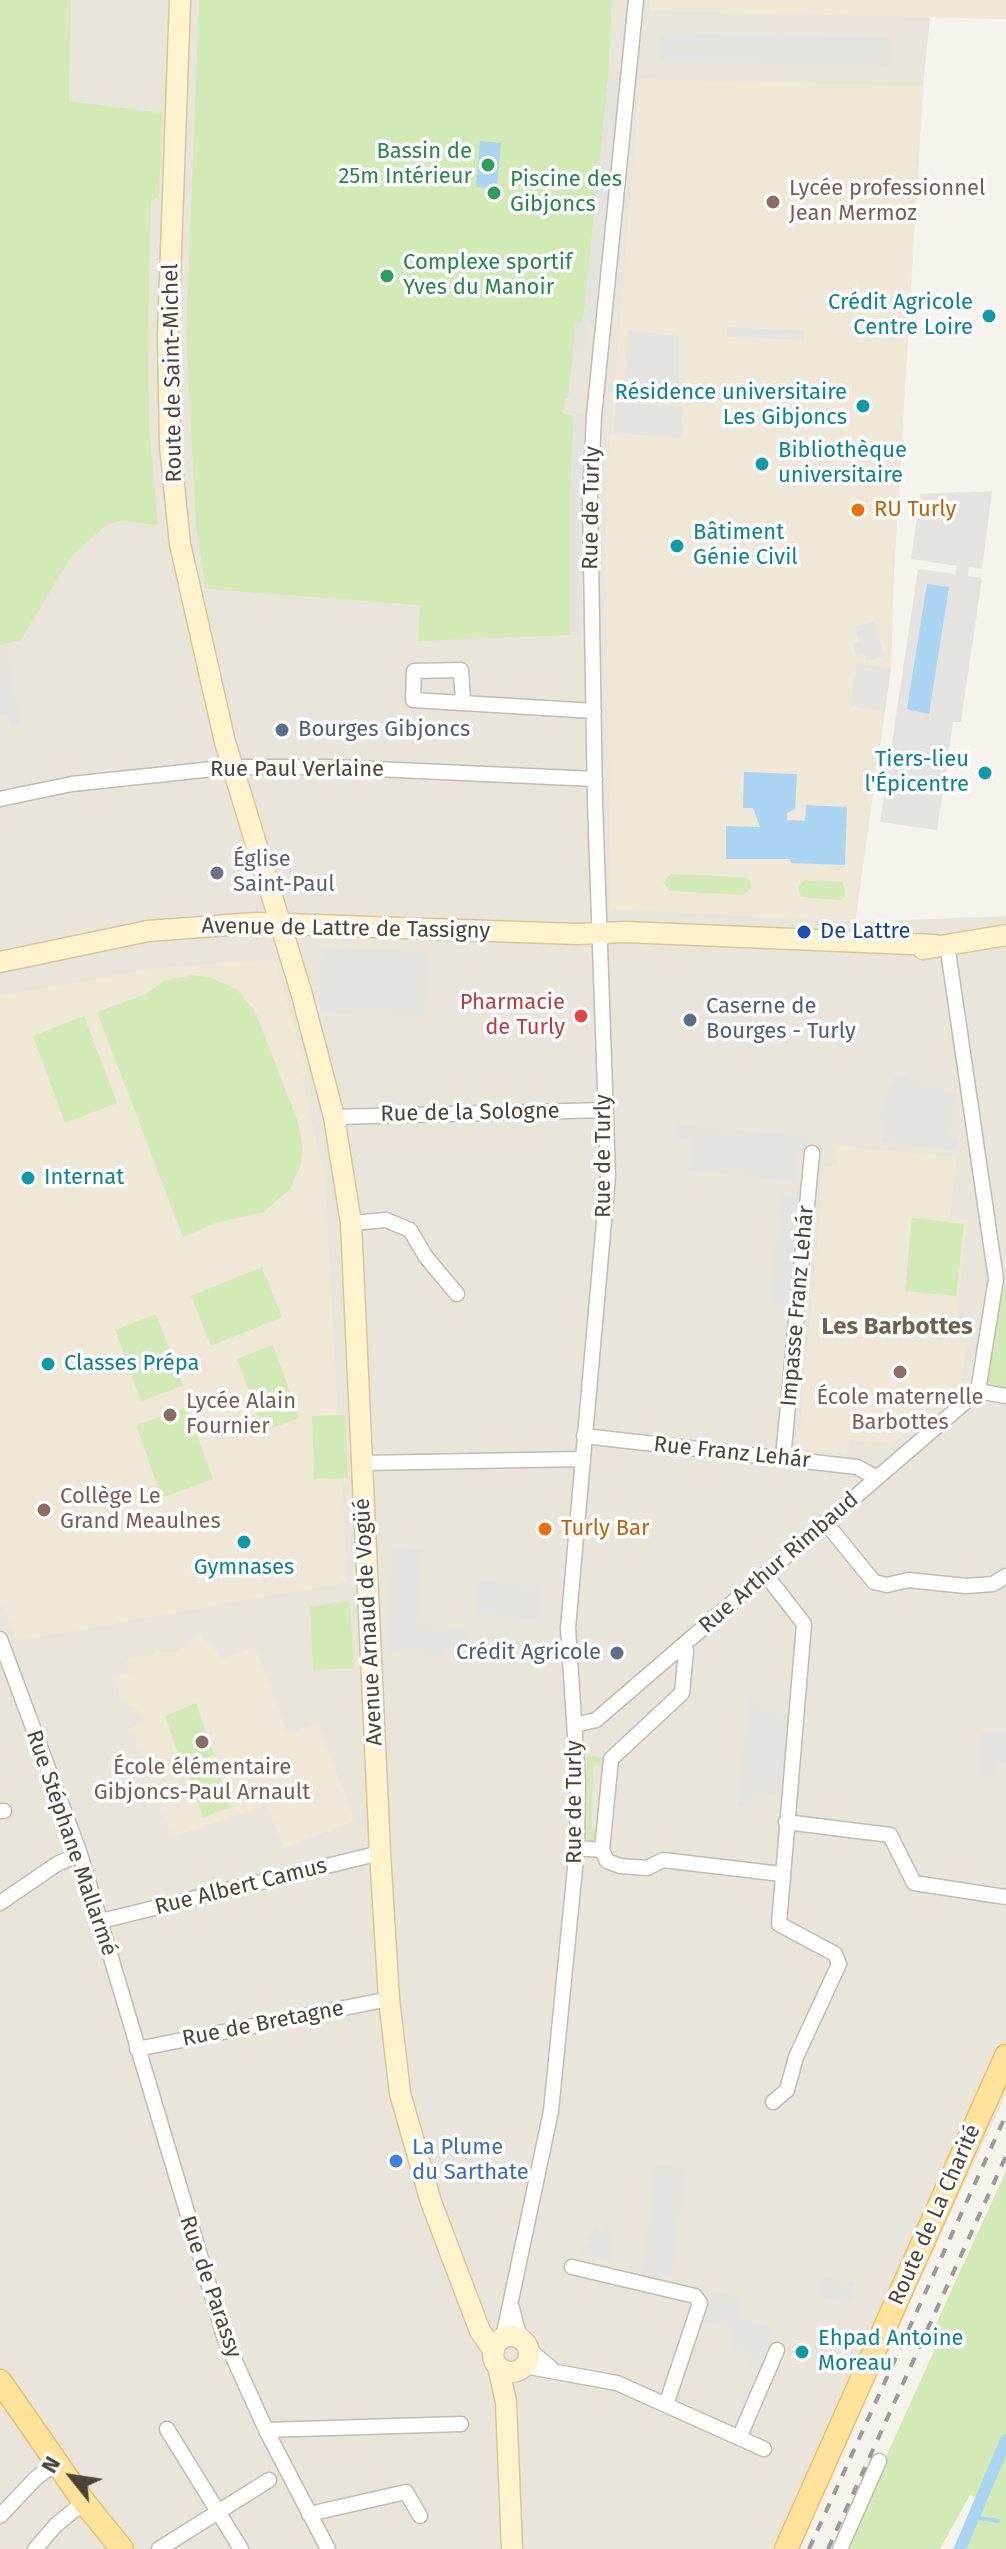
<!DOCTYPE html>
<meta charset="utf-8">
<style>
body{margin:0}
#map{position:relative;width:1006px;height:2549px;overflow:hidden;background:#f6f3ec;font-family:"Fira Sans",sans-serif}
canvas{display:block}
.north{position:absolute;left:32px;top:2437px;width:80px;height:80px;-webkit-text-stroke:6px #fff;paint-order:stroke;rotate:300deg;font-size:22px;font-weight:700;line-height:32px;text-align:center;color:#4b4439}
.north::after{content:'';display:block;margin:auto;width:28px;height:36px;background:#4b4439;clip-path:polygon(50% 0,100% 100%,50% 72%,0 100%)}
</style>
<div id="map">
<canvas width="1006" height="2549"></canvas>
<div class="north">N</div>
</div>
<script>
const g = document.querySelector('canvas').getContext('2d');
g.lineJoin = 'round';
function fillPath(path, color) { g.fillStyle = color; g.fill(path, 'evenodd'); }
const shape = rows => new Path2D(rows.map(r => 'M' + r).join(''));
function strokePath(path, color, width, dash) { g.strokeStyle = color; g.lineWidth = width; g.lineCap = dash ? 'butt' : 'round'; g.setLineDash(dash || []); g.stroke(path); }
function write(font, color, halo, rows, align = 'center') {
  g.font = font + ' "Fira Sans",sans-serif'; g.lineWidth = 7; g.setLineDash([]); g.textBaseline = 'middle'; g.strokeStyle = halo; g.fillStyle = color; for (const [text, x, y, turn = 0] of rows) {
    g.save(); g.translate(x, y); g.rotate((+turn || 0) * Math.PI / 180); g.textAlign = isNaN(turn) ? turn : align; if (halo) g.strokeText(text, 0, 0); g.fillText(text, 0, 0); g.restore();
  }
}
const residential = shape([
 [0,0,1006,0,1006,19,930,17,923,86,894,568,891,666,855,922,1006,916,1006,2094,795,2549,0,2549]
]);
const education = shape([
 [650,0,1006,0,1006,19,649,11],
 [640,79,923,86,894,568,891,666,854,922,611,909,605,502],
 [275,959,307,1073,302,1076,325,1179,347,1582,17,1641,0,1596,0,996,157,968],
 [838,1146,957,1157,950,1217,967,1220,957,1317,934,1314,932,1323,969,1329,961,1383,892,1444,849,1440,847,1454,798,1449,825,1166,836,1167],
 [199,1633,223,1658,255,1647,288,1734,318,1723,355,1821,284,1848,267,1805,172,1837,131,1727,146,1721,140,1711,120,1697,116,1678,117,1674,130,1675,126,1660,130,1657,153,1655,155,1650,174,1653,186,1648]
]);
const green = shape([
 [0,0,71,0,69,101,162,113,159,198,151,201,148,334,149,424,158,525,122,521,107,524,70,558,21,640,0,645],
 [199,0,612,0,608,80,583,322,576,322,568,398,565,398,563,414,574,415,570,495,570,635,418,641,420,605,206,589,196,528,186,334],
 [671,874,744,877,750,881,751,888,743,895,670,891,663,882],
 [805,880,843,882,845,897,840,900,801,897,798,886],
 [193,975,209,977,236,989,255,1011,298,1122,303,1148,301,1164,290,1189,264,1212,216,1223,183,1237,97,1012,146,994,164,981],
 [84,1016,117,1103,65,1123,33,1036],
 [912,1218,964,1224,956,1296,905,1291],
 [262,1267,282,1317,211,1346,191,1296],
 [1006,1288,1006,1388,985,1381,1001,1289],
 [156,1314,183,1386,141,1401,115,1330],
 [273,1345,299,1418,264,1431,237,1359],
 [187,1407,213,1479,162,1498,136,1425],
 [345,1415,348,1478,314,1479,312,1416],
 [350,1600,354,1668,313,1671,310,1607],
 [196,1703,214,1755,183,1767,165,1716],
 [587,1753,603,1759,603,1765,593,1766,592,1829,600,1831,594,1843,587,1839],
 [214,1761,232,1807,203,1817,186,1772],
 [1006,2171,1006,2549,953,2549,977,2498,970,2495,940,2549,844,2549,939,2340,931,2335]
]);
const parking = shape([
 [660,34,889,38,889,65,660,62],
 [608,80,619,81,594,325,587,324,584,352,573,350,576,322,583,322],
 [727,327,804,331,804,340,727,337],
 [628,330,679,336,679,393,624,389],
 [616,402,683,407,681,438,613,433],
 [574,413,585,414,580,494,580,634,570,635,570,495],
 [992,491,982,569,969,567,968,576,982,578,961,722,953,722,937,830,880,822,918,569,955,574,957,566,911,559,920,494],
 [874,621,884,656,866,661,864,654,857,656,853,644,859,641,855,627],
 [6,652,21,725,11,728,8,713,0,714,0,653],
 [857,663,891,668,885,712,850,706],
 [321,948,427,952,424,1017,319,1012],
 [898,1073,908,1080,944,1082,943,1092,953,1093,951,1139,958,1140,956,1150,882,1142,885,1122,879,1121,883,1098,887,1097,888,1087],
 [676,1125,809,1137,807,1150,799,1150,796,1181,689,1170,692,1139,675,1137],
 [780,1196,803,1198,794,1305,771,1303],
 [393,1547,423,1551,416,1623,466,1629,463,1649,444,1648,442,1657,387,1652],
 [479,1581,540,1587,537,1619,476,1613],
 [749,1697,761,1698,760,1711,790,1714,781,1794,753,1792,751,1807,738,1806],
 [982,1731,1006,1733,1006,1761,997,1762,994,1779,980,1775],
 [656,2166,686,2168,671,2276,665,2276,664,2280,642,2274],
 [605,2225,616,2226,613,2263,581,2253,595,2229,603,2233],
 [820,2278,855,2282,850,2300,846,2303,816,2295],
 [712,2290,741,2298,737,2316,775,2330,759,2369,750,2364,753,2354,730,2346,736,2329,704,2320]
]);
const water = shape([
 [480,141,501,143,497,188,476,187],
 [927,584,949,587,929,714,907,709],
 [744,772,797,774,795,809,787,813,787,820,805,821,806,805,847,807,845,865,791,863,790,859,726,859,726,826,760,827,753,808,743,808]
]);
const stream = shape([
 [973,2517,998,2521]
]);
const canal = shape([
 [960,2549,1006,2440]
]);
const street = shape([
 [463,701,461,670,414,671,413,700,594,711],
 [0,799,72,784,232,767,332,767,595,779],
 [947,944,996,1279,978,1391,1006,1396],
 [334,1117,605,1110],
 [351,1223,386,1220,410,1230,426,1257,457,1294],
 [584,1436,857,1467,877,1478],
 [783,1458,812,1153],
 [362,1463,582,1459],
 [826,1523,874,1582,887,1585,908,1580,966,1586,993,1584,1006,1576],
 [766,1575,804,1624,779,1924,835,1954,839,1964,796,2057,787,2090,773,2102],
 [0,1639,80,1854,225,2339,266,2430,328,2549],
 [575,1725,596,1720,978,1391],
 [0,1811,4,1811],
 [786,1822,890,1835,914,1883,1006,1897],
 [577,1848,602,1850,607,1861,620,1866,647,1868,663,1860,781,1874],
 [602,1850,611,1759,682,1693,686,1651,683,1647],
 [0,1903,57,1864,80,1854],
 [101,1921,380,1853],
 [137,2049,389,1999],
 [572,2267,695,2296,700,2303,666,2405],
 [512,2308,520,2339],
 [503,2338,551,2111,577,1848,578,1782,568,1628,608,1176,595,802,590,498,594,416,636,0],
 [528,2349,550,2367],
 [524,2366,617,2383,764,2449],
 [167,2429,241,2549],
 [266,2430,461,2424],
 [739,2438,777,2350],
 [309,2514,406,2492,420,2516],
 [0,2516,36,2478,56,2463],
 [35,2549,56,2525,84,2502],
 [159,2549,269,2480],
 [840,2549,879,2461]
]);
const secondary = shape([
 [180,0,168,335,170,446,180,544,225,742,302,995,334,1117,351,1223,380,1853,389,1999,400,2093,431,2202,480,2331,494,2351],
 [923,949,1006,935],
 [0,962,148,931,255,923,578,934,626,932,935,945],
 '493 2354a18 18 0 1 1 36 0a18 18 0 1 1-36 0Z',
 [498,2366,506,2402,512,2549]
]);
const primary = shape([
 [0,2381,84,2502,122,2549],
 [786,2549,1006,2056]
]);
const rail = shape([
 [809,2549,1006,2115],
 [828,2549,1006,2156]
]);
const markers = [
 [488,165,8,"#2e9e5b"],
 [494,193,8,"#2e9e5b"],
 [773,202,8,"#8d6e63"],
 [387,276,8,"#2e9e5b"],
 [989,316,8,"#0f9aa8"],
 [863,406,8,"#0f9aa8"],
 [762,464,8,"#0f9aa8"],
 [858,510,8,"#e8710a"],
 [677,546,8,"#0f9aa8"],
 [282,730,8,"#5c6f8a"],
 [985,773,8,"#0f9aa8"],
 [217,873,8,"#6b7280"],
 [804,932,8,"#1a4fb4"],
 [581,1016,8,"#e0444e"],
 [690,1020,8,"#5c6f8a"],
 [28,1178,8,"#0f9aa8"],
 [48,1364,8,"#0f9aa8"],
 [900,1372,8,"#8d6e63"],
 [170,1415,8,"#8d6e63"],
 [44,1510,8,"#8d6e63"],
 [545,1529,8,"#e8710a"],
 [244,1542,8,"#0f9aa8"],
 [617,1653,8,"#5c6f8a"],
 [202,1742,8,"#8d6e63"],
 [396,2161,8,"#3f7fe0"],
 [802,2352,8,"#0f9aa8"]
];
const leisureNames = [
 ["Bassin de",472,152,"right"],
 ["25m Intérieur",472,177,"right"],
 ["Piscine des",510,180],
 ["Gibjoncs",510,205],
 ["Complexe sportif",403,263],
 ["Yves du Manoir",403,288]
];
const educationNames = [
 ["Lycée professionnel",789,189],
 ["Jean Mermoz",789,214],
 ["École maternelle",900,1398,"center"],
 ["Barbottes",900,1423,"center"],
 ["Lycée Alain",186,1402],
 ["Fournier",186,1427],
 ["Collège Le",60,1497],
 ["Grand Meaulnes",60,1522],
 ["École élémentaire",202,1768,"center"],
 ["Gibjoncs-Paul Arnault",202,1793,"center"]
];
const cultureNames = [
 ["Crédit Agricole",973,303,"right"],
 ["Centre Loire",973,328,"right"],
 ["Résidence universitaire",847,393,"right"],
 ["Les Gibjoncs",847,418,"right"],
 ["Bibliothèque",778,451],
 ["universitaire",778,476],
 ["Bâtiment",693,533],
 ["Génie Civil",693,558],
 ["Tiers-lieu",969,760,"right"],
 ["l'Épicentre",969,785,"right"],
 ["Internat",44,1178],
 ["Classes Prépa",64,1364],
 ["Gymnases",244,1568,"center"],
 ["Ehpad Antoine",818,2339],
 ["Moreau",818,2364]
];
const streetNames = [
 ["Route de Saint-Michel",173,373,-91],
 ["Rue de Turly",592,508,-89],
 ["Rue Paul Verlaine",297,770],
 ["Avenue de Lattre de Tassigny",346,929,1],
 ["Rue de la Sologne",470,1113,-1],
 ["Rue de Turly",604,1156,-90],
 ["Impasse Franz Lehár",798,1306,-85],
 ["Rue Franz Lehár",732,1453,6],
 ["Rue Arthur Rimbaud",779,1563,-41],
 ["Avenue Arnaud de Vogüé",369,1622,-93],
 ["Rue de Turly",575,1802,-90],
 ["Rue Stéphane Mallarmé",71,1843,71],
 ["Rue Albert Camus",241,1887,-14],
 ["Rue de Bretagne",263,2024,-11],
 ["Route de La Charité",935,2215,-66],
 ["Rue de Parassy",210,2287,71]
];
const foodNames = [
 ["RU Turly",874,510],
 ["Turly Bar",561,1529]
];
const serviceNames = [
 ["Bourges Gibjoncs",298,730],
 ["Caserne de",706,1007],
 ["Bourges - Turly",706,1032],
 ["Crédit Agricole",601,1653,"right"]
];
const worshipNames = [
 ["Église",233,860],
 ["Saint-Paul",233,885]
];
const transitNames = [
 ["De Lattre",820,932]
];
const healthNames = [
 ["Pharmacie",565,1003],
 ["de Turly",565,1028]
];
const shopNames = [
 ["La Plume",412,2148],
 ["du Sarthate",412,2173]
];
const neighbourhoodNames = [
 ["Les Barbottes",897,1327]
];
fillPath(residential, '#eae5da');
fillPath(education, '#efe8d6');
fillPath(green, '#d2eab5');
fillPath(parking, '#e5e3e0');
fillPath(water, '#a9d4f2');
strokePath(stream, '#a9d4f2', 4);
strokePath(canal, '#a9d4f2', 12);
strokePath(street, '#c2bbae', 17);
strokePath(secondary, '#d6c79b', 23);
strokePath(primary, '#e6c16a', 25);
strokePath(street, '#fff', 14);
strokePath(secondary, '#fff3cd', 20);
strokePath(primary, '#ffe39c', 22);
strokePath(rail, '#9a9a9a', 4, [10, 10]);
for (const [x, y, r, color] of markers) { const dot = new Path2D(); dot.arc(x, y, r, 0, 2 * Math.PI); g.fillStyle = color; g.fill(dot); strokePath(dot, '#fff', 3); }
write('22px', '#27864d', '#fff', leisureNames, 'left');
write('22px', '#785e54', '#fff', educationNames, 'left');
write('22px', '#0d838f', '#fff', cultureNames, 'left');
write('22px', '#4b4439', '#fff', streetNames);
write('22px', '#c56008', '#fff', foodNames, 'left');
write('22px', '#4e5e75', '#fff', serviceNames, 'left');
write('22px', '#5b616d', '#fff', worshipNames, 'left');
write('22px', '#164399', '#fff', transitNames, 'left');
write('22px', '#be3a42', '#fff', healthNames, 'right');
write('22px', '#366cbe', '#fff', shopNames, 'left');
write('bold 24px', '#6e6250', '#fff', neighbourhoodNames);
</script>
